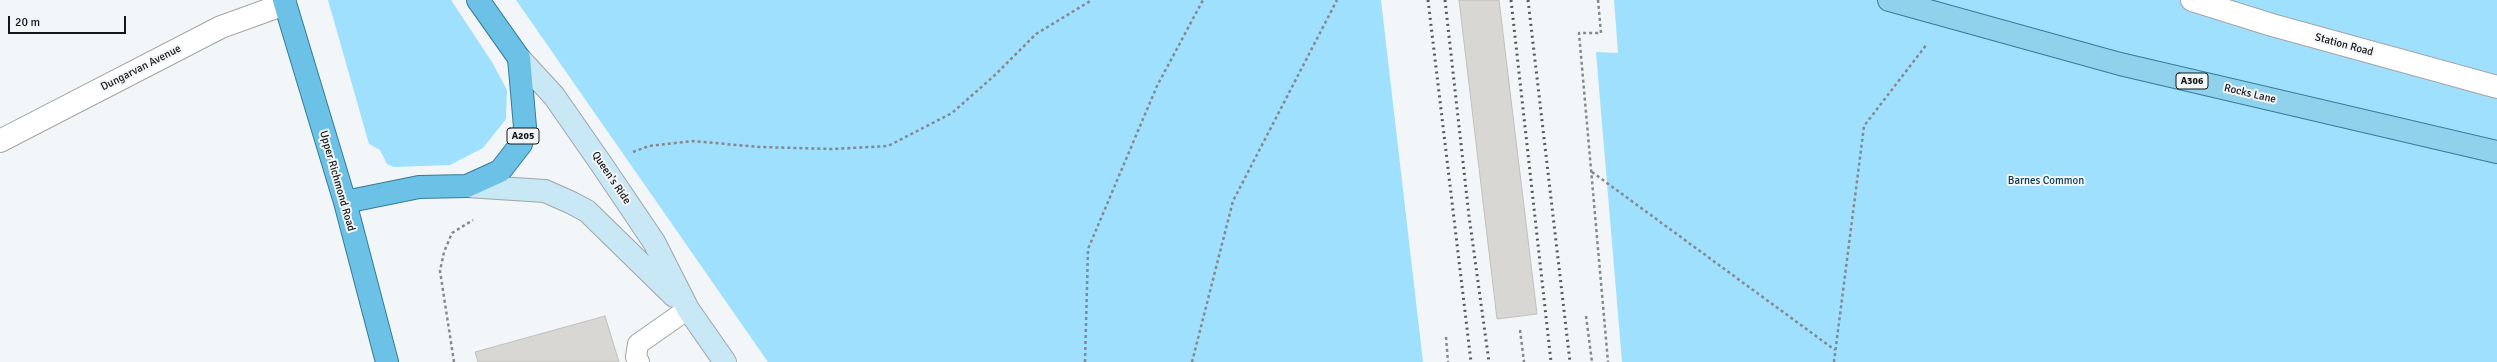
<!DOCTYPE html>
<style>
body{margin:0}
#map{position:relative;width:2497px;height:362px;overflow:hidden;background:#f3f6f8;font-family:Signika,sans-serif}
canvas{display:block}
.scale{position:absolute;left:8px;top:16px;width:118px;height:18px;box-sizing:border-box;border:2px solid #151616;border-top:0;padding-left:5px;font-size:12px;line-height:14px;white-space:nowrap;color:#151616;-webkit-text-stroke:3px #f3f6f8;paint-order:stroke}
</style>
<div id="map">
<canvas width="2497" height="362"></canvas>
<div class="scale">20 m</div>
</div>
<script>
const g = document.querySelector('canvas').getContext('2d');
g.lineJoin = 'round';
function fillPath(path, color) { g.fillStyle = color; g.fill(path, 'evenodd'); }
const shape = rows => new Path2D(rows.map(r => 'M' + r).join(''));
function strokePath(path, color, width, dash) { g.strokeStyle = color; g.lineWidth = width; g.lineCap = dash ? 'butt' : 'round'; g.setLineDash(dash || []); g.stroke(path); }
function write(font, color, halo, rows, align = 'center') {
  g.font = font + ' Signika,sans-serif'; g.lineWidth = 4; g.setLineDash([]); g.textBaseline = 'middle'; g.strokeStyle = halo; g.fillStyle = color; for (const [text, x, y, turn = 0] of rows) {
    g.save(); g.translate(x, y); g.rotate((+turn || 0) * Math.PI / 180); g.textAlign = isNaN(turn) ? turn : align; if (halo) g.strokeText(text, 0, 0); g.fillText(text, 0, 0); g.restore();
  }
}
const green = shape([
 [328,0,451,0,492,62,507,90,506,119,483,148,450,165,394,167,387,164,380,150,369,144],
 [516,0,1381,0,1423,362,768,362],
 [1614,0,2497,0,2497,362,1622,362,1596,52,1618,53]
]);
const building = shape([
 [1459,0,1499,0,1537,314,1497,319,1459,0],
 [605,316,619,362,478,362,475,352,605,316]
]);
const path = shape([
 [1598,0,1601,33,1579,33,1608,362],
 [633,152,649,146,693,141,759,147,832,149,888,146,952,113,995,75,1036,34,1092,0],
 [1592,172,1835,350],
 [1586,316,1592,362],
 [1520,330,1524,362],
 [1446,337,1448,362],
 [454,362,440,271,444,252,452,233,473,220],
 [1085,362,1088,249,1157,86,1203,0],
 [1192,362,1233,201,1337,0],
 [1834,362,1864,126,1927,44]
]);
const service = shape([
 [639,362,636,357,638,344,688,309]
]);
const minor = shape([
 [2192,0,2272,25,2497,87],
 [0,141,221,27,285,4]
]);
const secondary = shape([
 [519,58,554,96,602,165,654,242,688,309,725,362],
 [467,186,545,191,572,203,587,211,674,296]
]);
const primary = shape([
 [1889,0,2120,64,2497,152]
]);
const trunk = shape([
 [284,0,345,202,387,362],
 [345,202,419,187,467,186,500,171,521,144,525,127,519,58,478,0]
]);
const rail = shape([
 [1428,0,1471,362],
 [1445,0,1469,216,1489,362],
 [1511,0,1551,362],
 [1528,0,1570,362]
]);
const shields = [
 [2192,81,32],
 [523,136,32]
];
const shieldNames = [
 ["A306",2192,81],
 ["A205",523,136]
];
const streetNames = [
 ["Station Road",2344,45,15],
 ["Dungarvan Avenue",141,68,-27],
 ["Rocks Lane",2250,94,13],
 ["Queen's Ride",611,178,56],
 ["Upper Richmond Road",337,181,74]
];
const parkNames = [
 ["Barnes Common",2046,181]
];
fillPath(green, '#9fe0ff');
fillPath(building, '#d9d7d4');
strokePath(building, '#c2c0bd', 1);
strokePath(service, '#a1a5a6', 22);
strokePath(minor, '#a1a5a6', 24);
strokePath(secondary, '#a1a5a6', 24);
strokePath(primary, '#357b99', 24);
strokePath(trunk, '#357b99', 24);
strokePath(path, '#868889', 2.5, [3, 3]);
strokePath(service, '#fff', 20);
strokePath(minor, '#fff', 22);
strokePath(secondary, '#c8e8f5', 22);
strokePath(primary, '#90d1ec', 22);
strokePath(trunk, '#6bc2e6', 22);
strokePath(rail, '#585a5a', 3, [2, 4]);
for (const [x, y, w] of shields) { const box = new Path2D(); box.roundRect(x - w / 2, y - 8, w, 16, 3); g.fillStyle = '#f3f6f8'; g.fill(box); strokePath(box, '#151616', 1); }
write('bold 10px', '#151616', null, shieldNames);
write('11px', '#151616', '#f3f6f8', streetNames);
write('11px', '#083a4d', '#f3f6f8', parkNames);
</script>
